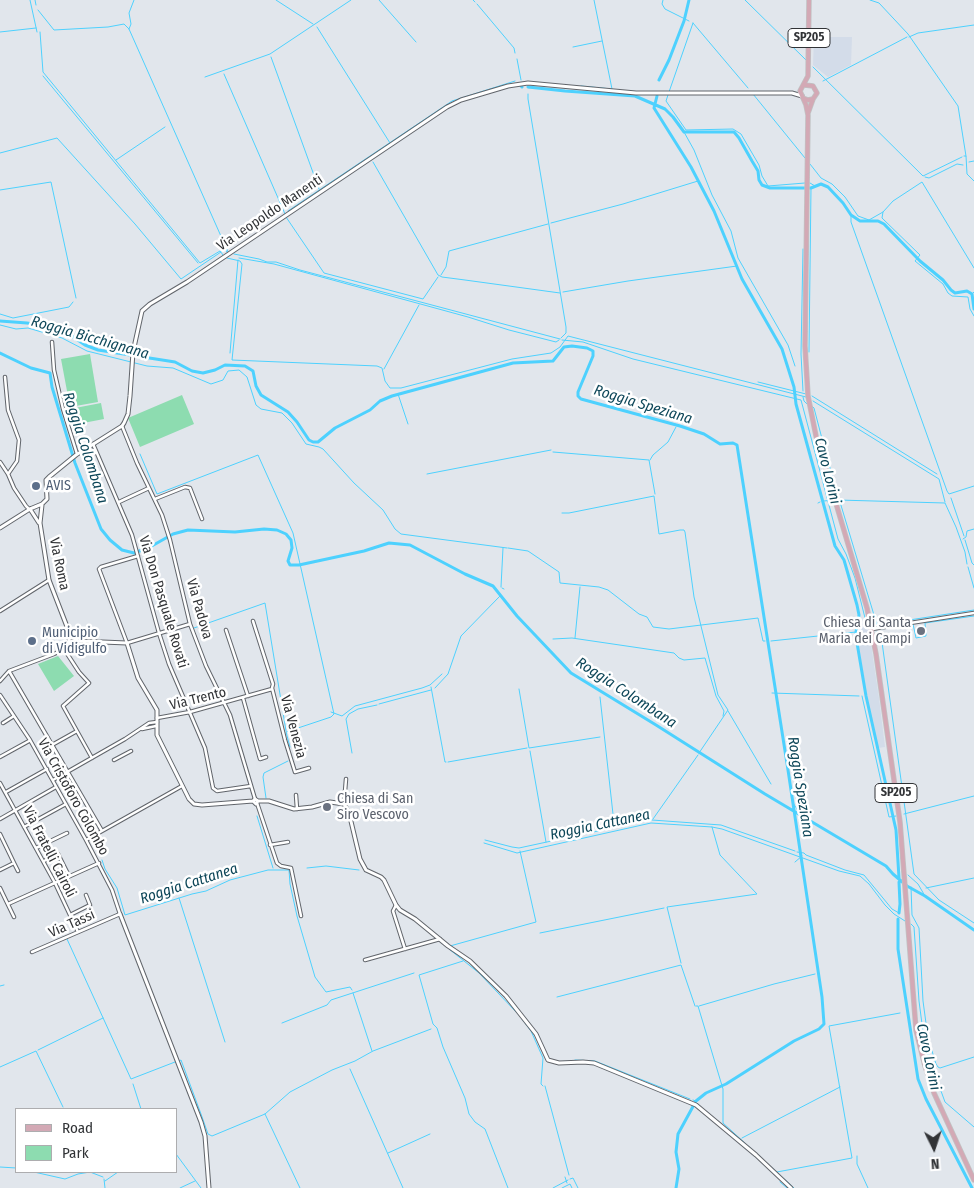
<!DOCTYPE html>
<style>
body{margin:0}
#map{position:relative;width:974px;height:1188px;overflow:hidden;background:#e1e6ec;font-family:"Fira Sans Condensed",sans-serif}
canvas{display:block}
.legend{position:absolute;left:15px;top:1108px;width:162px;height:65px;box-sizing:border-box;background:#fff;border:1px solid #adadaf;margin:0;padding:6px 9px;list-style:none;font-size:15px;color:#313336}
.legend li{display:flex;align-items:center;gap:10px;height:25px}
.legend b{width:25px;border:1px solid #adadaf}
.north{position:absolute;left:909px;top:1123px;width:50px;height:50px;-webkit-text-stroke:4px #fff;paint-order:stroke;rotate:176deg;font-size:14px;font-weight:700;line-height:20px;text-align:center;color:#313336}
.north::after{content:'';display:block;margin:auto;width:18px;height:22px;background:#313336;clip-path:polygon(50% 0,100% 100%,50% 72%,0 100%)}
</style>
<div id="map">
<canvas width="974" height="1188"></canvas>
<ul class="legend">
<li><b style="height:6px;background:#d3a9b5"></b>Road</li>
<li><b style="height:14px;background:#8ddcb0"></b>Park</li>
</ul>
<div class="north">N</div>
</div>
<script>
const g = document.querySelector('canvas').getContext('2d');
g.lineJoin = 'round';
function fillPath(path, color) { g.fillStyle = color; g.fill(path, 'evenodd'); }
const shape = rows => new Path2D(rows.map(r => 'M' + r).join(''));
function strokePath(path, color, width, dash) { g.strokeStyle = color; g.lineWidth = width; g.lineCap = dash ? 'butt' : 'round'; g.setLineDash(dash || []); g.stroke(path); }
function write(font, color, halo, rows, align = 'center') {
  g.font = font + ' "Fira Sans Condensed",sans-serif'; g.lineWidth = 5; g.setLineDash([]); g.textBaseline = 'middle'; g.strokeStyle = halo; g.fillStyle = color; for (const [text, x, y, turn = 0] of rows) {
    g.save(); g.translate(x, y); g.rotate((+turn || 0) * Math.PI / 180); g.textAlign = isNaN(turn) ? turn : align; if (halo) g.strokeText(text, 0, 0); g.fillText(text, 0, 0); g.restore();
  }
}
const built = shape([
 [814,37,852,37,851,65,828,77,813,65],
 [863,622,868,624,879,698,885,747,878,748,866,691,858,643,857,632]
]);
const green = shape([
 [90,354,98,402,70,407,61,359],
 [182,395,194,424,140,447,128,418],
 [101,403,104,419,78,424,75,408],
 [58,656,74,676,54,691,38,664]
]);
const stream = shape([
 [30,0,37,32],
 [35,0,36,5],
 [276,0,313,24],
 [379,0,416,42],
 [473,0,475,2],
 [663,0,662,4,665,9,689,21],
 [745,0,806,60],
 [870,0,879,3,908,34,958,106,966,156],
 [477,4,514,48,515,53],
 [38,10,54,30,108,27,124,24,129,29,228,252],
 [693,23,748,88],
 [317,27,390,143],
 [129,29,131,24,129,13,134,0],
 [0,32,36,28],
 [40,32,43,72,200,263,220,251,223,255],
 [909,37,918,33,974,25],
 [573,47,602,41],
 [271,57,319,189],
 [517,59,521,80],
 [813,67,923,176,962,157],
 [224,74,285,214],
 [43,76,198,263],
 [205,77,270,54,351,0],
 [823,81,907,37],
 [581,86,612,89,594,0],
 [529,88,529,87],
 [669,92,693,23],
 [528,94,528,99,566,327,566,333,561,338],
 [753,94,805,158],
 [668,95,666,101,686,130,733,129,741,134,759,165,762,176,768,186,805,183],
 [684,132,694,150,712,195,731,231,738,258,788,345,795,366],
 [0,153,57,138,135,224,181,279,221,252],
 [964,156,966,156,967,174,974,181],
 [116,160,165,127],
 [373,162,438,275,442,277,465,280,560,293],
 [969,162,974,161],
 [810,164,821,178,832,184,845,197,858,216,869,220,883,212,893,201,922,182,974,268],
 [925,177,929,178,957,164,963,165],
 [810,183,815,186],
 [0,190,51,182,76,298],
 [288,211,452,101,515,81],
 [883,212,882,218,920,255,915,261,943,284,948,293,952,296,968,297,970,309,974,316],
 [851,215,851,222,947,491,949,494,974,486],
 [286,217,324,273,423,299,438,277],
 [551,223,623,204,698,181],
 [224,248,227,252],
 [803,249,801,354,803,391],
 [234,254,259,259,267,262,276,262,300,270,560,339],
 [227,258,240,261,242,264,232,360,377,366,382,368,385,381,390,388,401,388,512,359,551,353,560,347,568,336,806,397],
 [239,258,274,264,468,317,509,330,556,342,559,340],
 [441,275,446,267,449,251,548,224],
 [563,292,628,281,737,266],
 [972,294,974,292],
 [0,314,13,318,69,307,73,302],
 [0,325,16,329,28,328,62,338,87,351,147,366,173,368,211,384,223,380,228,371,239,370,247,377,256,405,261,409,282,413,292,423,306,444,319,447,323,449,354,483,383,510,395,529,401,534,507,548],
 [562,340,583,342,633,359,801,400,838,539,846,554,855,578,865,618],
 [809,352,811,188],
 [230,353,238,260],
 [384,369,419,305],
 [758,382,806,394],
 [398,394,408,424],
 [812,396,937,474],
 [803,397,804,401,807,404],
 [813,401,939,479,945,502],
 [812,406,814,408,826,454,839,499],
 [553,452,649,460,655,494],
 [140,454,157,494,258,455,293,533,334,714,331,717,286,732,290,747],
 [650,460,653,455,668,442,676,427],
 [427,474,551,450],
 [951,498,964,536],
 [838,500,945,503,956,527,965,552,967,564],
 [824,501,833,500],
 [840,502,877,625,974,610],
 [818,503,820,502],
 [562,513,569,513,654,496,659,534,680,530,684,530,685,532,694,597,701,626,718,695,728,710,699,753],
 [963,539,966,537,967,531,974,529],
 [965,540,972,563,974,565],
 [508,548,528,551,559,572,560,583,599,587,608,590,639,614,647,617,653,627,669,629,758,618,763,641,765,641],
 [968,567,974,588],
 [501,587,503,548],
 [502,588,504,589],
 [194,628,265,603,286,731],
 [881,629,913,624,916,638,926,636,925,623,974,616],
 [877,632,881,635,914,874,939,900,974,923],
 [575,638,580,587],
 [553,639,572,638,674,653,679,658,684,660,705,658,716,696,724,711,723,716],
 [771,641,856,632],
 [431,687,445,762,446,762],
 [435,688,448,674,461,636,500,596],
 [519,689,529,748,600,737],
 [772,693,859,696],
 [862,696,889,817,896,816],
 [600,697,614,823],
 [379,704,431,690],
 [728,711,771,784],
 [331,712,342,716,355,706,422,688,430,685,442,674],
 [530,751,546,842],
 [352,753,346,719,349,714,358,709,377,705],
 [448,762,527,748],
 [266,798,263,777,264,773,288,761],
 [793,803,797,809,798,812],
 [904,814,974,796],
 [257,816,273,868],
 [653,819,698,755],
 [652,820,721,825,795,851],
 [485,840,512,847,519,848,649,820],
 [484,843,517,853,651,823,712,827,722,829,839,871,860,876,869,884,885,905,894,914,905,921],
 [797,852,804,853,806,855,845,870,864,875,892,909,899,913],
 [102,860,105,869,117,888,125,915,192,894,206,891,230,880,268,870,289,870,290,884,297,916,315,977,326,992,350,987,352,990],
 [795,862,802,856],
 [307,868,326,866,359,870],
 [908,875,918,884,925,896],
 [911,887,912,915,919,928,923,1001,928,1038,936,1064,938,1067,940,1068,974,1057],
 [926,888,974,878],
 [179,898,225,1042],
 [911,924,914,927,919,1001,925,1047,945,1102,974,1127],
 [540,933,664,908],
 [67,939,131,1079,175,1062],
 [450,946,536,922,520,851],
 [449,949,479,973,518,1014],
 [463,961,419,975,433,1024,437,1028,443,1047,465,1098,469,1114,475,1122,485,1129,508,1188],
 [681,963,667,907,757,894,720,855,712,827],
 [0,986,4,985],
 [353,993,372,1051],
 [557,997,681,965,695,1006],
 [696,1006,698,1006,723,1089,723,1123,794,1188],
 [699,1006,774,984,815,974],
 [522,1019,531,1031,543,1058,541,1084,543,1086],
 [282,1023,327,1005,331,1000,414,973],
 [38,1050,103,1018],
 [575,1060,595,1061,690,1099],
 [179,1061,181,1060,201,1114,208,1134,212,1136,265,1114,290,1092,332,1070,355,1061,373,1051,431,1029],
 [0,1067,36,1051,63,1107],
 [350,1069,403,1188],
 [133,1084,141,1109],
 [545,1086,569,1175],
 [693,1100,696,1101],
 [265,1114,300,1188],
 [742,1138,840,1087],
 [388,1153,430,1134],
 [176,1154,201,1188],
 [857,1156,857,1164,868,1188],
 [0,1167,16,1168],
 [34,1172,65,1179,78,1174,90,1172,103,1177],
 [777,1172,852,1158,829,1026,900,1013],
 [565,1177,567,1183],
 [104,1179,105,1188],
 [570,1179,573,1178,578,1188],
 [105,1181,118,1172],
 [780,1182,787,1188],
 [180,1188,195,1181],
 [553,1188,568,1180],
 [562,1188,570,1184,572,1188]
]);
const canal = shape([
 [659,80,669,60,684,21,689,0],
 [521,86,522,87],
 [528,87,565,91,635,96,665,109,673,117,684,132,734,132,739,138,752,161,758,171,759,180,762,185,770,188,811,188,821,184,828,187,843,203,851,215,860,221,878,221,884,224,920,261,943,280,951,290,955,293,967,291,972,294,974,309],
 [657,96,654,108,691,167,714,211,742,279,782,349,794,387,796,404,835,546,844,560,857,605,859,615,856,632,856,637,866,696,896,830,899,878],
 [0,321,27,323,56,328,69,334,85,345,98,350,175,362,192,371,203,373,215,370,225,365,245,366,253,371,256,386,261,395,288,412,297,422,309,440,313,442,318,442,335,428,370,410,380,401,392,396,513,363,553,361,564,347,572,346,587,348,593,351,593,356,578,392,578,396,581,399,680,426,704,434,720,444,733,443,737,445,788,770,822,997,824,1024,819,1029,794,1041,726,1084,706,1093,696,1101,678,1134,676,1152,679,1169,676,1188],
 [0,353,31,368,50,373,52,387,75,463,101,529,110,540,122,550,134,553,150,547,173,534,188,530,235,532,264,529,277,530,286,534,291,540,292,548,288,561,290,565,299,565,364,551,389,543,410,545,465,574,493,586,517,616,571,673,656,725,765,794,886,866,893,874,907,886,925,896,974,930],
 [899,913,900,904,899,882],
 [898,919,898,949,918,1079,926,1099,972,1188]
]);
const minor = shape([
 [52,342,54,370,63,409,77,454],
 [5,377,8,410,19,440,17,461,8,474],
 [122,426,137,463,162,515,170,540,190,624,206,666,230,715,255,799],
 [93,444,132,535,159,633,169,664,205,748,213,788,217,791,251,786],
 [0,462,8,474,14,488,26,506,29,509],
 [155,499,185,487,190,488,202,519],
 [119,502,149,488],
 [138,556,101,567,99,569,127,643,190,624],
 [0,611,49,580],
 [253,621,273,684,272,688,285,740,295,772,309,768],
 [872,629,974,613],
 [226,630,248,696],
 [64,649,79,672,89,683,63,706,92,758],
 [9,671,102,831],
 [0,681,9,671,54,654,64,649,69,641],
 [0,695,30,740,86,840,112,890,120,914,32,952],
 [243,698,260,759,266,757],
 [157,718,190,712,272,689],
 [3,723,14,716],
 [142,729,156,726],
 [52,745,77,731],
 [0,757,29,741],
 [114,760,131,751],
 [53,780,125,739,149,723,157,722],
 [0,783,55,883,78,932],
 [6,792,47,769],
 [296,795,297,809],
 [257,803,277,863,281,866,291,868,301,916],
 [344,804,346,779],
 [0,819,56,787],
 [24,827,66,804],
 [0,834,14,863,0,870],
 [86,840,182,786],
 [270,845,288,842],
 [36,848,67,833],
 [44,861,58,854,69,876],
 [14,863,18,871],
 [0,888,14,917],
 [8,904,99,863],
 [396,905,393,911,405,949],
 [70,915,90,905,86,895],
 [365,960,440,939]
]);
const tertiary = shape([
 [42,505,40,523,49,580,71,637],
 [30,509,39,523],
 [0,528,30,509,42,504,47,499,46,480,49,477,76,455,122,426,124,423,128,414,130,396,133,352,142,311,150,304,187,282,447,107,461,100,508,86,528,83,636,93,792,93,802,96],
 '69 640a3 3 0 1 1 6 0a3 3 0 1 1-6 0Z',
 [75,639,78,641,127,643,138,678,157,710,157,735,189,799,194,804,202,805,253,801],
 [255,799,258,801,256,804,253,801,255,799],
 [258,801,269,801,294,809,312,807,330,802,344,804,349,813,360,859,366,870,381,877,384,880,396,905,400,910,415,919,448,946,470,961,506,996,536,1034,548,1060,559,1063,583,1062,594,1063,696,1105,756,1155,791,1188],
 [120,914,201,1122,205,1136,209,1188]
]);
const primary = shape([
 [809,0,808,76,800,91,806,105,808,115,805,346,808,396,816,436,867,608,876,654,900,822,916,1030,925,1066,934,1093,974,1180],
 [803,98,808,100,813,99,817,93,813,86,805,85],
 [808,113,813,99]
]);
const markers = [
 [36,486,5,"#5c6f8a"],
 [921,631,5,"#6b7280"],
 [32,641,5,"#5c6f8a"],
 [327,807,5,"#6b7280"]
];
const shields = [
 [809,38,42],
 [896,793,42]
];
const shieldNames = [
 ["SP205",809,38],
 ["SP205",896,793]
];
const streetNames = [
 ["Via Leopoldo Manenti",270,213,-34],
 ["Via Roma",59,564,78],
 ["Via Don Pasquale Rovati",163,602,73],
 ["Via Padova",199,609,74],
 ["Via Trento",198,699,-14],
 ["Via Venezia",293,727,75],
 ["Via Cristoforo Colombo",73,797,61],
 ["Via Fratelli Cairoli",49,852,63],
 ["Via Tassi",72,924,-24]
];
const serviceNames = [
 ["AVIS",46,486],
 ["Municipio",42,633],
 ["di Vidigulfo",42,649]
];
const worshipNames = [
 ["Chiesa di Santa",911,623],
 ["Maria dei Campi",911,639],
 ["Chiesa di San",337,799,"left"],
 ["Siro Vescovo",337,815,"left"]
];
const waterNames = [
 ["Roggia Bicchignana",90,338,16],
 ["Roggia Speziana",643,405,17],
 ["Roggia Colombana",85,448,72],
 ["Cavo Lorini",827,471,76],
 ["Roggia Colombana",626,693,33],
 ["Roggia Speziana",800,787,81],
 ["Roggia Cattanea",600,825,-12],
 ["Roggia Cattanea",189,884,-18],
 ["Cavo Lorini",928,1057,78]
];
fillPath(built, '#d3dce9');
fillPath(green, '#8ddcb0');
strokePath(stream, '#4dd1fe', 1);
strokePath(canal, '#4dd1fe', 3);
strokePath(minor, '#61656b', 4.5);
strokePath(tertiary, '#61656b', 5);
strokePath(primary, '#c1c2c3', 5.5);
strokePath(minor, '#fff', 2.5);
strokePath(tertiary, '#fff', 3);
strokePath(primary, '#d3a9b5', 4);
for (const [x, y, r, color] of markers) { const dot = new Path2D(); dot.arc(x, y, r, 0, 2 * Math.PI); g.fillStyle = color; g.fill(dot); strokePath(dot, '#fff', 2); }
for (const [x, y, w] of shields) { const box = new Path2D(); box.roundRect(x - w / 2, y - 9.5, w, 19, 4); g.fillStyle = '#fff'; g.fill(box); strokePath(box, '#313336', 1); }
write('bold 12px', '#313336', null, shieldNames);
write('14px', '#313336', '#fff', streetNames);
write('14px', '#4e5e75', '#fff', serviceNames, 'left');
write('14px', '#5b616d', '#fff', worshipNames, 'right');
write('italic 15px', '#0e4759', '#fff', waterNames);
</script>
